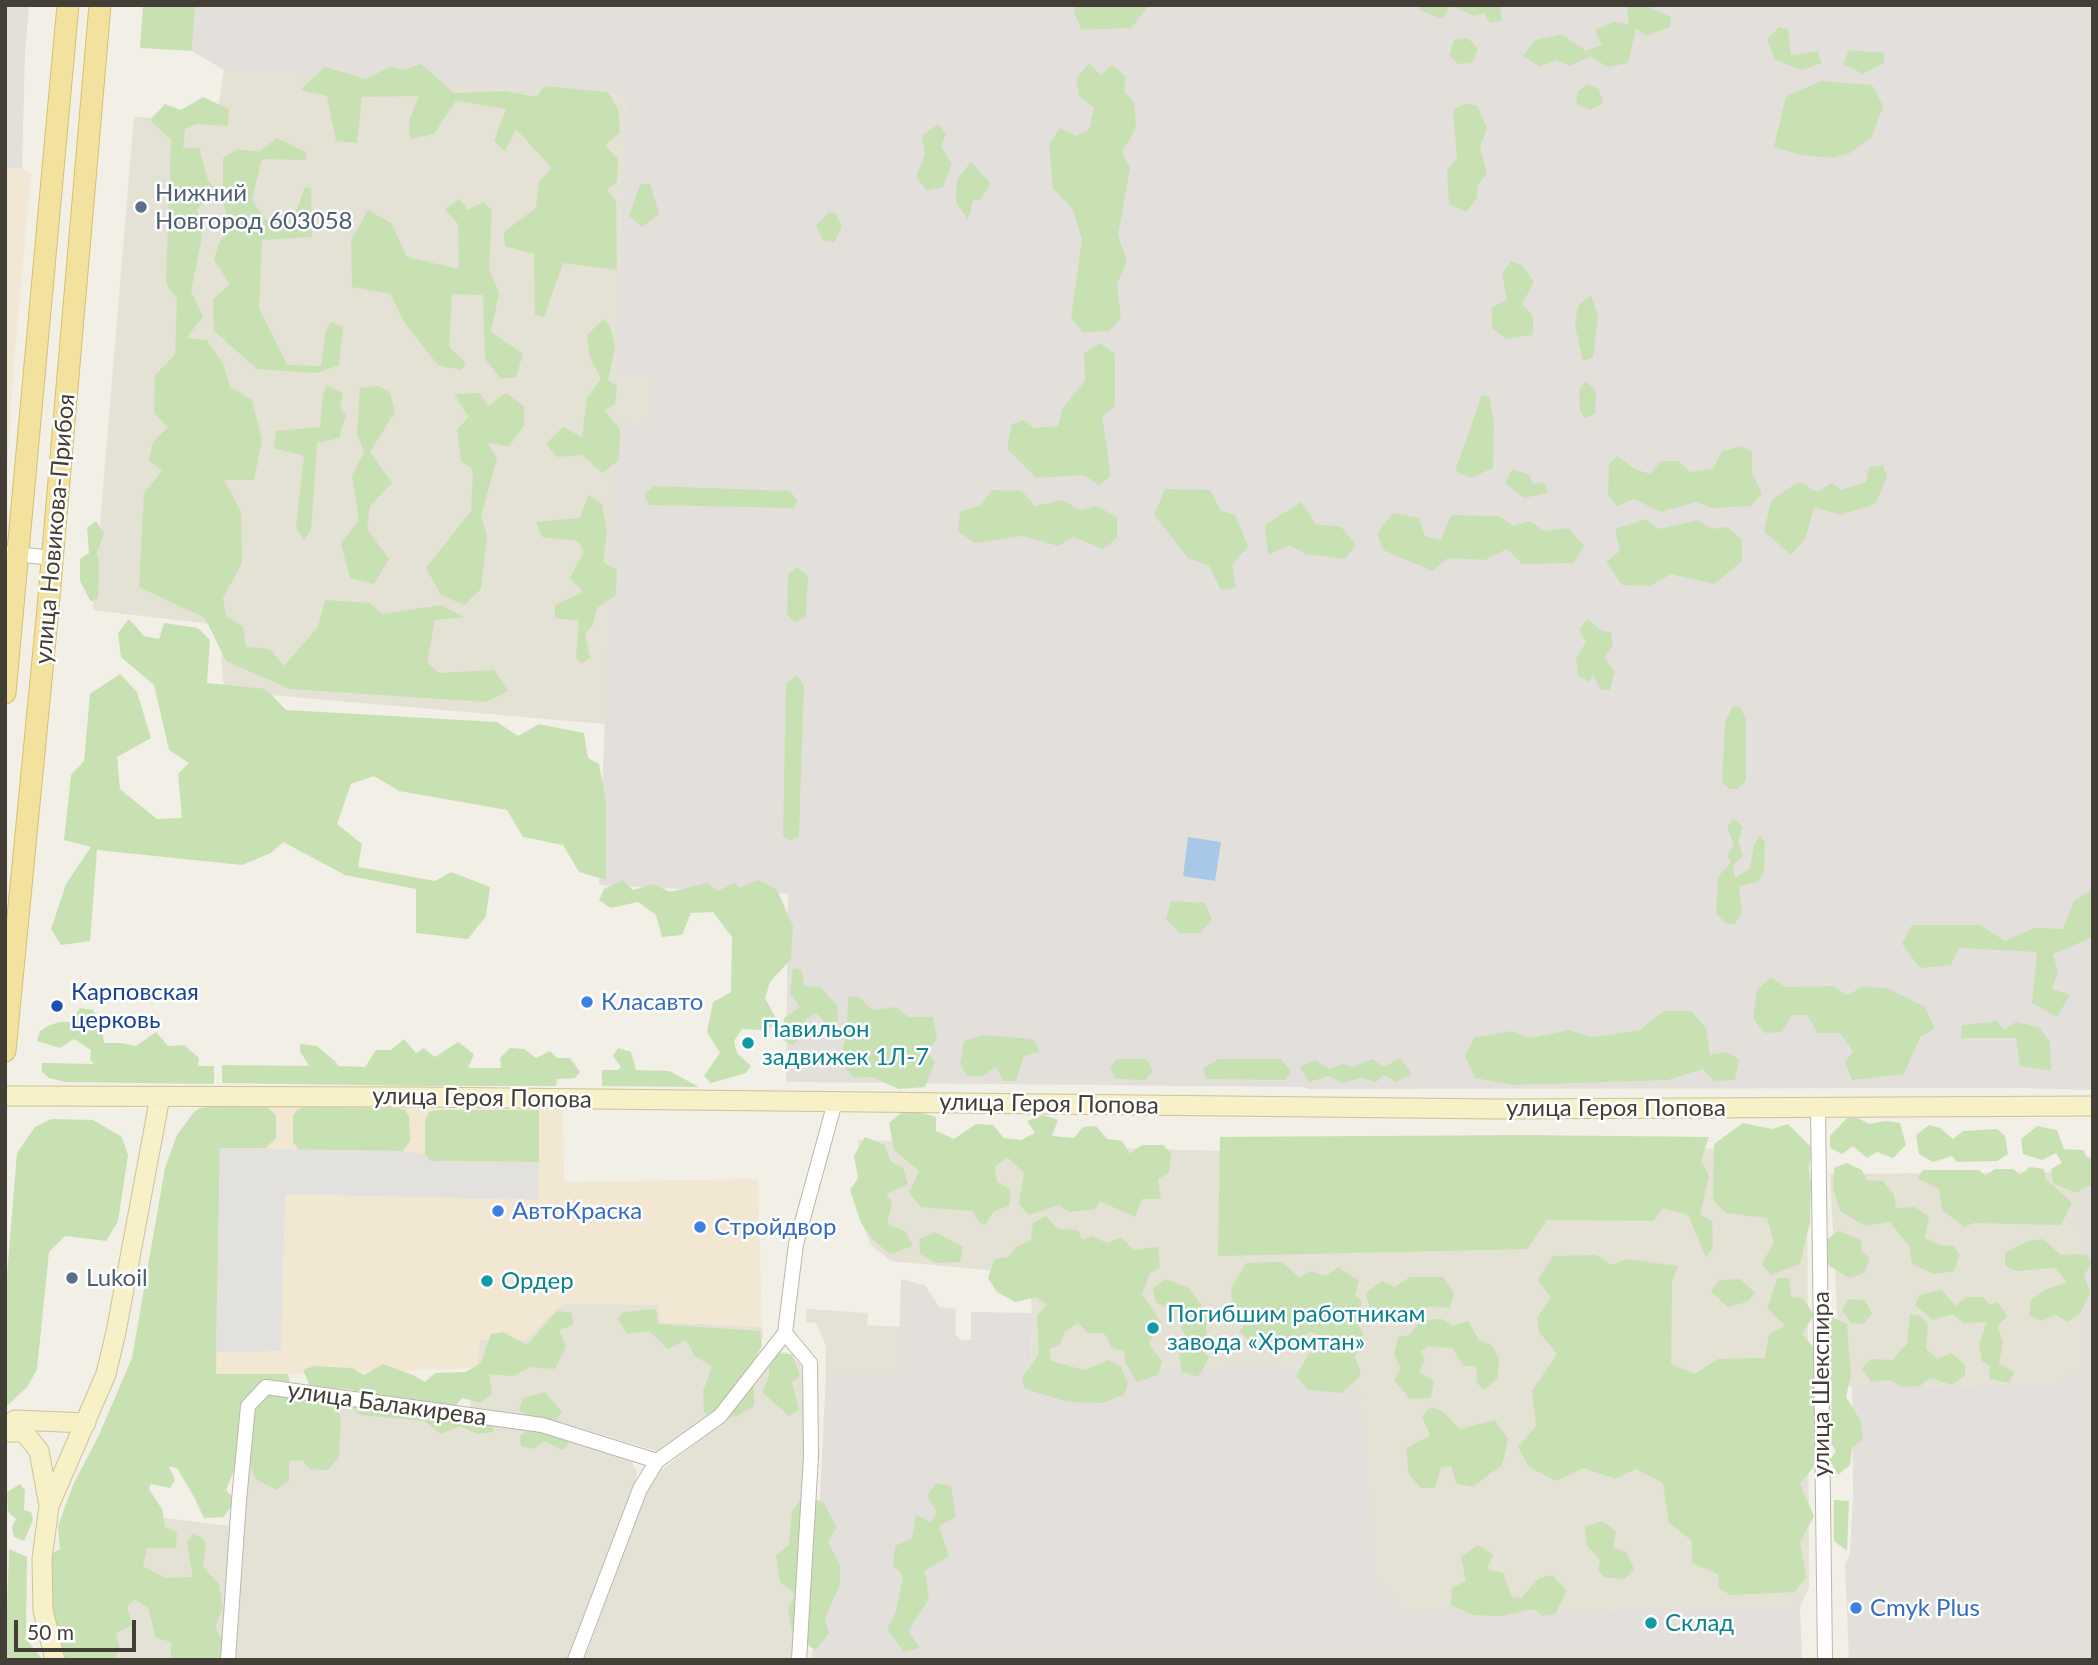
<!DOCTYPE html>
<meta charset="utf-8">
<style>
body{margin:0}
#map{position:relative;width:2098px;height:1665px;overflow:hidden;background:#f1efe6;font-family:Lato,sans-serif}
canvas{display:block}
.frame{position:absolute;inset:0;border:7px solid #433f36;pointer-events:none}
.scale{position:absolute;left:14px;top:1620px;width:122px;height:32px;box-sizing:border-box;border:4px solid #433f36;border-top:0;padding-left:9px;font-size:21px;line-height:24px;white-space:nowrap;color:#433f36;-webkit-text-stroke:5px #fff;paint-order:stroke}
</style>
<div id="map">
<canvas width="2098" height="1665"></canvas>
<div class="frame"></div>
<div class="scale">50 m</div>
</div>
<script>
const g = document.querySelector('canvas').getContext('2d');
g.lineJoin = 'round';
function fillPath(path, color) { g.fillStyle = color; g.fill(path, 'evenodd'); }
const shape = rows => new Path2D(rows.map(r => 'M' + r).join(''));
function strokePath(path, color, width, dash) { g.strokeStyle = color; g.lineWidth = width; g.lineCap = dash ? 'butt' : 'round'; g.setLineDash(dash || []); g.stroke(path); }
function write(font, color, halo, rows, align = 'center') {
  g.font = font + ' Lato,sans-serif'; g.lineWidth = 5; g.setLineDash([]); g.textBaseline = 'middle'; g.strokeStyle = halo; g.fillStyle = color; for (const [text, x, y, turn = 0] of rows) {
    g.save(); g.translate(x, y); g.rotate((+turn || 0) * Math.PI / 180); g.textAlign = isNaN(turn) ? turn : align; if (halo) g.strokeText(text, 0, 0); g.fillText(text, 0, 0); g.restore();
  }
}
const residential = shape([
 [224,70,626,96,617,376,653,377,651,416,636,424,615,424,605,724,224,691,219,625,93,610,134,117,216,122],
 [858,1140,1221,1151,1807,1148,1809,1588,1800,1607,1408,1612,1378,1575,1361,1401,1341,1372,1274,1365,1227,1364,1227,1371,1127,1368,1117,1382,1031,1378,1032,1313,1029,1274,891,1261,871,1245,863,1224],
 [2080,1172,2083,1376,2063,1376,2061,1385,1841,1386,1830,1174],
 [563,1303,659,1305,660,1322,762,1327,763,1337,718,1411,657,1451,543,1417,470,1408,480,1339,525,1340],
 [807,1309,868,1313,867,1325,900,1327,898,1375,826,1375,826,1346,816,1323,806,1322],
 [775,1350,787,1353,801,1365,806,1450,794,1660,584,1660,647,1490,662,1470,724,1421],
 [270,1397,541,1430,630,1460,637,1472,635,1486,567,1660,235,1660,252,1424],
 [122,1513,231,1526,223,1660,103,1660]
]);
const commercial = shape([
 [5,168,22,169,31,174,15,349,5,500],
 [217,1106,563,1110,564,1182,758,1179,762,1327,659,1322,659,1305,563,1303,525,1340,480,1340,477,1368,262,1375,190,1374,200,1108]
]);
const industrial = shape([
 [5,5,29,5,25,53,22,169,5,168],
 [195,5,2093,5,2093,1090,2023,1088,1309,1089,1301,1087,786,1082,788,894,599,885,615,423,636,424,650,416,653,377,616,376,626,96,224,70,192,51],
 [2079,1156,2093,1156,2093,1660,1849,1660,1845,1565,1850,1553,1853,1497,1852,1386,2060,1385,2063,1376,2082,1375],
 [901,1279,925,1285,939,1307,956,1309,955,1334,962,1340,971,1340,971,1312,1032,1313,1031,1378,1117,1382,1126,1368,1226,1371,1227,1364,1274,1365,1341,1372,1361,1400,1378,1575,1408,1612,1800,1607,1802,1660,812,1660,826,1375,898,1375]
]);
const green = shape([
 [143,5,195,5,192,51,140,48],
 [1076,5,1149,5,1131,28,1081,30,1074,11],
 [1421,5,1500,5,1502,20,1490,23,1484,13,1474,16,1451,6,1442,19,1419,10],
 [1644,5,1671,17,1670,27,1646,36,1636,28,1628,63,1607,67,1591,56,1570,66,1556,60,1540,67,1523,56,1535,40,1562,34,1586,51,1602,45,1595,30,1613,22,1629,24,1627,7],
 [1779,27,1788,29,1791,55,1817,51,1822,63,1802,70,1775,60,1767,39],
 [1468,38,1478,49,1472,63,1458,64,1449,55,1454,40],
 [1849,50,1884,53,1884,63,1863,74,1843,64],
 [1089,63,1101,75,1112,65,1126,77,1124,91,1134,102,1136,128,1122,152,1130,168,1118,235,1127,262,1117,284,1121,318,1109,331,1083,332,1071,319,1082,239,1073,210,1053,188,1049,144,1060,128,1077,136,1089,129,1094,108,1079,96,1076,79],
 [421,64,454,93,504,91,537,97,544,86,608,92,618,109,620,133,605,145,618,159,617,182,607,190,616,200,617,270,563,263,544,317,535,315,534,254,505,246,504,232,536,208,539,182,552,168,516,129,505,151,494,141,506,109,456,101,434,134,410,139,409,121,419,96,362,97,357,143,336,141,327,96,300,90,325,67,366,79,391,66,403,70],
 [1821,81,1872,85,1883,106,1872,137,1848,154,1832,158,1801,155,1774,147,1786,96],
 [1588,84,1599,89,1603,103,1591,110,1576,104,1578,91],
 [203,97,229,109,228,126,197,124,185,129,183,148,199,148,208,181,220,192,197,209,202,237,191,291,203,317,186,338,207,340,223,364,230,387,252,400,262,440,254,480,224,480,241,512,242,563,223,598,226,616,243,627,246,647,270,649,284,666,318,627,325,600,369,603,383,614,441,605,464,617,435,620,427,662,439,673,494,670,508,691,486,702,290,689,226,661,205,618,139,587,144,493,162,471,149,461,153,442,168,427,154,413,155,375,175,355,177,299,166,283,171,140,150,120,165,104,181,110],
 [1464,104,1477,105,1487,128,1480,148,1487,173,1478,185,1477,198,1466,212,1449,204,1447,170,1457,159,1453,110],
 [938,124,946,134,941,147,952,164,943,187,927,191,916,177,925,155,922,136],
 [277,138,307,153,305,160,262,159,252,200,266,220,293,220,305,187,311,188,312,237,262,240,259,308,287,365,321,366,326,331,331,322,343,327,339,365,317,373,257,369,214,331,213,299,230,284,214,260,219,243,231,226,223,202,223,158,238,149,259,152],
 [971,162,991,184,981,199,973,201,968,220,956,202,957,179],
 [650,183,659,214,642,227,629,216,640,185],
 [459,199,468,210,483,202,492,210,489,268,499,293,491,332,523,354,516,377,501,379,485,359,483,295,452,294,449,347,466,363,461,370,438,365,404,322,391,294,352,287,351,241,368,210,391,223,407,257,459,269,458,224,445,210],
 [829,212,836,213,842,227,834,243,823,241,816,226],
 [1511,261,1523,266,1534,282,1522,304,1533,316,1533,335,1506,339,1492,328,1492,308,1507,299,1502,274],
 [1591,295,1598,316,1593,358,1583,361,1575,325,1578,306],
 [604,319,611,329,615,347,608,380,617,386,615,404,604,410,620,429,619,460,602,473,582,455,557,457,546,444,563,427,582,437,587,398,601,379,589,354,587,335],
 [1100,343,1115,354,1115,406,1102,416,1111,476,1099,485,1084,475,1036,478,1007,449,1012,424,1024,420,1034,428,1058,426,1062,409,1085,381,1084,353],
 [1586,381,1596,391,1595,413,1586,418,1580,412,1579,390],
 [327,385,343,393,340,408,346,415,339,438,317,443,311,530,304,540,296,527,304,456,274,448,276,431,320,427,323,395],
 [378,386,390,392,395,412,370,452,392,483,370,506,367,529,389,559,374,584,350,578,341,543,359,520,352,476,364,452,357,433,360,388],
 [480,393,488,406,506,393,524,407,524,425,509,447,487,442,497,458,481,516,487,535,481,589,464,605,441,595,426,568,471,511,473,470,461,461,457,429,469,417,454,394],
 [1482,395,1489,397,1494,422,1493,468,1471,478,1455,471],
 [1742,446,1752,452,1752,472,1762,494,1751,506,1713,508,1695,502,1661,512,1634,499,1617,506,1608,494,1609,464,1617,456,1635,469,1650,474,1661,461,1679,461,1690,472,1713,469,1722,451],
 [1883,465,1887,478,1875,504,1841,515,1814,507,1805,539,1791,555,1764,531,1771,501,1792,486,1800,482,1817,492,1832,483,1841,490,1866,482,1869,467],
 [1512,469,1528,474,1533,484,1544,482,1548,493,1524,498,1505,483],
 [654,486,790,491,798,501,793,508,650,505,644,495],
 [1165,489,1210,490,1221,511,1235,515,1248,546,1232,565,1236,588,1221,590,1209,566,1188,558,1154,515],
 [992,490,1022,491,1035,506,1062,500,1080,510,1096,506,1117,517,1117,538,1103,549,1074,537,1058,546,1023,536,975,543,958,532,960,512,981,505],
 [588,495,602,504,607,531,603,562,617,570,616,595,597,608,592,626,585,634,590,658,581,664,576,658,579,621,555,618,555,605,583,592,570,578,584,552,578,541,542,537,536,522,580,518],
 [1301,502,1316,524,1341,527,1356,545,1345,559,1306,554,1289,545,1268,555,1265,525],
 [1393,513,1419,518,1425,536,1441,540,1451,515,1499,516,1513,526,1530,521,1544,531,1568,528,1584,546,1574,563,1522,564,1507,549,1485,560,1448,558,1432,571,1383,550,1377,533],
 [1646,519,1659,529,1698,520,1711,529,1727,527,1742,539,1742,561,1714,584,1671,574,1650,586,1622,585,1606,562,1620,551,1615,529],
 [96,521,104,533,97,553,99,562,98,598,91,602,80,581,80,559,89,553,87,528],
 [797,567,808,576,806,616,795,623,787,614,788,574],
 [129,619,144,636,159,639,164,623,198,628,210,640,207,683,266,689,286,710,497,722,518,736,539,724,584,733,588,758,599,764,606,801,606,880,579,872,563,845,523,837,507,810,399,791,374,776,351,784,337,824,362,844,358,867,435,881,451,872,490,887,486,916,468,939,416,933,416,889,345,875,283,842,271,853,242,865,97,850,90,941,61,945,51,929,66,884,91,847,64,840,71,775,84,761,90,694,120,674,137,692,151,738,117,757,120,789,157,819,182,818,178,774,189,763,169,750,154,685,121,657,118,633],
 [1588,619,1602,631,1611,632,1613,645,1604,658,1615,671,1610,690,1601,690,1593,675,1589,682,1578,676,1576,658,1586,642,1579,629],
 [796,675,804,685,799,836,790,841,783,836,786,684],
 [1733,706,1740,707,1746,719,1746,780,1738,789,1730,789,1722,782,1725,722],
 [1734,819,1743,827,1738,841,1743,855,1733,866,1735,878,1750,868,1754,844,1760,836,1765,842,1764,871,1758,882,1739,886,1742,913,1735,924,1727,924,1716,914,1718,877,1731,862,1727,855,1734,846,1727,826],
 [623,880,633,890,654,884,670,892,707,883,718,891,734,883,740,888,758,880,777,890,793,926,791,959,770,982,765,998,779,1024,761,1030,742,1029,734,1041,737,1053,751,1066,746,1073,711,1083,704,1076,720,1053,707,1032,713,1002,731,992,732,937,713,912,691,913,682,935,662,937,656,915,638,902,610,908,599,900,604,889],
 [2093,889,2093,937,2053,954,2058,972,2052,989,2070,995,2057,1017,2032,1003,2037,952,1959,948,1951,965,1920,968,1902,944,1912,925,1980,925,2005,941,2035,928,2063,929,2074,901],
 [1171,901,1205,903,1212,920,1200,933,1179,933,1166,919],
 [793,968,802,970,804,985,821,988,837,1005,838,1021,826,1023,816,1013,806,1019,805,1033,793,1045,781,1039,784,1018,800,1007,790,993],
 [1771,977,1785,987,1832,986,1847,995,1864,986,1889,989,1925,1007,1935,1029,1920,1037,1904,1074,1852,1080,1845,1062,1853,1051,1840,1033,1818,1033,1807,1015,1792,1015,1782,1032,1765,1033,1753,1019,1757,990],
 [858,996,872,1010,896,1007,908,1017,933,1017,937,1039,926,1052,935,1062,925,1087,899,1089,872,1077,854,1078,839,1061,847,1032,848,997],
 [80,1008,93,1010,102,1028,104,1043,122,1043,136,1046,156,1032,168,1046,184,1045,199,1058,198,1066,214,1066,214,1084,66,1082,49,1078,42,1072,42,1063,94,1064,90,1059,91,1050,74,1039,60,1048,37,1041,40,1031,48,1026,59,1022,71,1022],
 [1664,1011,1691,1011,1706,1028,1710,1055,1726,1052,1739,1059,1735,1080,1714,1081,1703,1069,1668,1080,1514,1085,1475,1078,1465,1056,1475,1037,1512,1031,1530,1038,1569,1030,1593,1037,1640,1030],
 [1997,1021,2004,1030,2016,1022,2039,1027,2050,1042,2051,1071,2020,1066,2016,1038,1961,1038,1962,1025],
 [984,1035,1033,1039,1040,1052,1024,1056,1016,1081,1003,1081,996,1067,982,1076,967,1076,960,1064,964,1041],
 [404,1039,416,1053,424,1048,435,1057,458,1042,474,1054,468,1068,501,1068,500,1058,510,1048,524,1049,536,1058,550,1051,557,1058,570,1058,580,1072,575,1078,557,1079,556,1086,427,1086,222,1083,222,1065,309,1066,300,1051,300,1044,317,1046,336,1062,338,1066,365,1067,376,1050,391,1050],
 [618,1048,631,1052,636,1070,669,1071,699,1087,602,1086,602,1070,618,1070,621,1067,613,1056],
 [1400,1058,1412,1074,1396,1082,1384,1075,1376,1082,1362,1078,1341,1083,1329,1076,1309,1082,1299,1067,1315,1060,1330,1069,1342,1064,1354,1067,1372,1059,1384,1067],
 [1117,1059,1146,1059,1153,1070,1146,1080,1116,1079,1110,1067],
 [1218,1059,1281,1059,1291,1071,1286,1080,1207,1079,1203,1069],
 [217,1106,266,1106,276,1115,276,1138,266,1148,220,1148,216,1374,288,1374,293,1397,332,1402,341,1418,339,1457,328,1470,310,1469,302,1460,289,1461,289,1481,276,1490,256,1479,248,1462,237,1463,226,1490,235,1500,224,1517,204,1518,193,1495,177,1468,169,1467,175,1480,170,1488,151,1484,149,1489,162,1509,165,1527,177,1532,176,1548,147,1548,143,1566,165,1578,193,1577,187,1542,194,1533,206,1542,203,1567,219,1584,223,1608,215,1627,228,1650,227,1660,171,1660,171,1642,156,1638,148,1608,135,1599,127,1607,132,1625,116,1633,120,1649,113,1660,66,1660,57,1635,49,1578,49,1555,60,1549,58,1526,73,1485,99,1435,132,1358,165,1168,177,1135,194,1112,200,1108],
 [304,1107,397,1108,405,1110,409,1116,410,1141,403,1151,299,1150,293,1142,293,1116,297,1110],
 [438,1110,539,1110,539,1162,431,1161,425,1155,425,1121,429,1112],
 [915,1111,936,1117,936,1131,954,1139,976,1124,993,1125,1004,1138,1021,1140,1035,1133,1027,1121,1043,1115,1058,1120,1052,1136,1074,1138,1083,1127,1096,1126,1107,1139,1122,1141,1130,1154,1142,1145,1163,1145,1171,1153,1169,1173,1158,1179,1161,1199,1142,1199,1135,1217,1100,1201,1095,1209,1069,1212,1059,1205,1029,1215,1019,1204,1024,1173,1007,1157,995,1167,997,1182,1011,1190,1009,1206,994,1211,985,1225,979,1222,973,1211,921,1207,909,1193,919,1171,894,1150,889,1123,901,1113],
 [1847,1118,1858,1118,1869,1124,1885,1121,1900,1123,1906,1145,1893,1158,1877,1152,1867,1158,1853,1146,1842,1154,1830,1148,1830,1136],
 [52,1119,93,1120,122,1137,128,1155,118,1221,106,1241,65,1236,49,1252,37,1369,28,1386,5,1408,5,1299,17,1153,35,1127],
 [1743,1123,1772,1129,1788,1124,1812,1148,1809,1168,1811,1183,1810,1222,1800,1264,1771,1275,1762,1264,1774,1242,1767,1218,1726,1213,1713,1200,1714,1144],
 [1929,1125,1940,1128,1953,1139,1963,1131,1997,1129,2005,1136,2008,1154,1997,1161,1957,1162,1952,1156,1933,1162,1919,1154,1916,1135],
 [2037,1126,2057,1130,2064,1149,2083,1150,2088,1159,2093,1157,2093,1184,2075,1193,2053,1183,2051,1169,2062,1163,2056,1153,2042,1160,2023,1154,2021,1139],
 [1523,1135,1709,1137,1701,1160,1709,1176,1700,1214,1712,1221,1713,1248,1706,1257,1688,1215,1663,1208,1654,1221,1547,1220,1527,1249,1218,1256,1220,1137],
 [865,1137,885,1145,891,1162,903,1168,908,1184,886,1194,892,1202,887,1224,905,1231,913,1246,890,1254,873,1240,861,1223,850,1190,858,1178,854,1156],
 [1847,1163,1862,1170,1867,1180,1882,1181,1894,1194,1896,1208,1915,1207,1929,1217,1925,1238,1939,1245,1954,1246,1960,1255,1954,1271,1933,1274,1912,1264,1909,1246,1890,1222,1865,1226,1840,1211,1833,1187,1834,1168],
 [2030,1167,2044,1169,2046,1179,2072,1203,2061,1225,1974,1223,1964,1227,1942,1210,1939,1189,1917,1178,1923,1170,1979,1170,1985,1176,1995,1169,2013,1169,2020,1175],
 [1046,1216,1058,1229,1078,1230,1082,1240,1092,1236,1107,1243,1121,1237,1134,1250,1158,1247,1160,1268,1150,1273,1142,1294,1161,1322,1149,1344,1162,1361,1158,1375,1137,1382,1125,1362,1124,1351,1112,1348,1104,1333,1088,1333,1078,1323,1064,1332,1060,1345,1049,1349,1051,1361,1084,1370,1109,1360,1121,1367,1128,1383,1124,1395,1101,1403,1068,1402,1025,1389,1022,1378,1039,1354,1037,1315,1047,1305,1036,1297,1015,1302,997,1292,988,1278,995,1259,1009,1257,1015,1248,1031,1240,1033,1223],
 [1838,1231,1861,1240,1862,1252,1870,1258,1864,1273,1850,1278,1829,1266,1824,1242],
 [935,1232,963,1247,960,1262,936,1263,920,1254,919,1239],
 [2043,1239,2061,1255,2086,1254,2092,1263,2084,1275,2090,1293,2080,1314,2067,1322,2055,1314,2042,1321,2029,1315,2031,1300,2045,1290,2067,1282,2055,1268,2017,1271,2005,1266,2005,1253,2027,1241],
 [1596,1255,1612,1265,1626,1259,1678,1266,1672,1280,1671,1364,1695,1374,1718,1359,1765,1358,1769,1334,1785,1326,1767,1308,1778,1278,1789,1278,1791,1297,1803,1298,1814,1315,1802,1334,1814,1348,1817,1411,1814,1466,1800,1484,1814,1516,1800,1542,1806,1577,1795,1592,1730,1595,1719,1588,1718,1574,1692,1563,1692,1541,1669,1523,1663,1483,1636,1469,1615,1479,1584,1468,1556,1481,1529,1467,1518,1447,1536,1426,1532,1391,1557,1354,1539,1332,1537,1317,1551,1298,1538,1280,1553,1256],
 [1281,1262,1300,1278,1310,1271,1326,1276,1338,1267,1359,1281,1355,1295,1362,1302,1358,1323,1365,1340,1355,1356,1361,1375,1342,1393,1308,1390,1296,1376,1309,1353,1330,1350,1332,1342,1312,1332,1292,1340,1252,1344,1240,1331,1247,1321,1232,1307,1231,1289,1246,1263],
 [1410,1277,1443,1277,1454,1292,1450,1308,1430,1306,1405,1322,1371,1314,1366,1293,1382,1281,1395,1287],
 [1165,1279,1189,1288,1205,1310,1207,1335,1196,1344,1209,1358,1198,1377,1182,1372,1179,1353,1188,1342,1181,1327,1186,1315,1156,1303,1153,1288],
 [1740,1279,1755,1293,1747,1302,1728,1307,1711,1292,1719,1280],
 [1941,1290,1956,1306,1966,1297,1983,1297,1990,1305,1998,1302,2007,1316,1997,1327,2003,1341,1999,1364,2014,1372,2009,1383,1989,1379,1990,1366,1982,1361,1979,1344,1987,1322,1963,1323,1953,1314,1933,1320,1915,1305,1920,1295],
 [1849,1299,1865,1300,1872,1314,1863,1324,1851,1323,1842,1310],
 [656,1309,658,1324,760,1331,762,1346,744,1377,754,1388,754,1406,737,1416,711,1418,704,1412,703,1391,712,1367,694,1355,686,1340,668,1349,649,1331,627,1334,617,1318,624,1312],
 [557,1311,572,1313,573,1325,559,1330,566,1347,555,1369,530,1367,513,1376,489,1374,492,1393,481,1403,462,1398,452,1410,466,1424,489,1420,494,1432,477,1434,460,1426,441,1434,425,1421,360,1415,350,1404,354,1390,310,1386,303,1370,314,1366,352,1368,364,1375,383,1364,413,1375,425,1382,435,1373,466,1372,481,1363,491,1334,503,1332,527,1345],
 [1827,1314,1847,1324,1851,1374,1846,1397,1861,1421,1863,1439,1852,1448,1850,1465,1838,1475,1830,1460,1836,1451,1824,1432,1832,1407,1824,1393],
 [1910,1314,1921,1316,1928,1325,1926,1349,1938,1359,1951,1353,1965,1365,1965,1375,1952,1385,1930,1378,1920,1386,1902,1387,1890,1380,1871,1382,1862,1368,1871,1359,1892,1360,1907,1344],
 [1442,1319,1452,1326,1468,1321,1479,1340,1493,1346,1499,1360,1497,1379,1484,1390,1477,1383,1476,1366,1464,1366,1452,1348,1428,1346,1420,1352,1425,1359,1419,1372,1434,1381,1431,1398,1410,1399,1394,1380,1401,1368,1394,1355,1398,1337,1409,1335,1422,1320],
 [769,1354,792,1354,800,1376,792,1382,799,1410,789,1416,762,1392,769,1376],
 [545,1392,562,1412,557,1419,572,1439,563,1450,544,1441,533,1449,521,1446,520,1436,538,1423,519,1410,523,1398],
 [1430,1407,1442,1411,1460,1429,1495,1420,1508,1439,1502,1465,1473,1487,1457,1484,1451,1466,1441,1467,1435,1488,1421,1488,1409,1475,1406,1449,1430,1435,1422,1417],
 [936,1483,951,1486,956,1517,939,1526,949,1556,925,1571,929,1599,908,1631,920,1648,904,1652,887,1629,896,1612,903,1576,893,1565,895,1546,912,1538,916,1515,931,1522,937,1513,927,1496],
 [20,1484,25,1490,24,1510,31,1512,33,1520,24,1541,14,1537,12,1527,16,1519,8,1512,7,1492],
 [803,1496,823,1502,837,1527,828,1541,840,1565,840,1584,825,1619,829,1633,816,1650,793,1636,788,1610,795,1594,780,1582,776,1555,789,1545,792,1512],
 [1834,1500,1849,1501,1847,1551,1834,1541],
 [1602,1521,1616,1531,1613,1547,1627,1553,1634,1569,1625,1579,1604,1577,1598,1570,1600,1560,1587,1545,1585,1527],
 [1478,1545,1493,1555,1487,1569,1503,1573,1512,1597,1521,1598,1539,1578,1552,1575,1567,1591,1555,1614,1543,1616,1534,1609,1501,1616,1473,1615,1451,1605,1452,1588,1466,1581,1461,1557],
 [9,1549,27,1557,26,1639,43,1660,5,1660]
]);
const parking = shape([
 [220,1148,403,1151,425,1155,431,1161,539,1162,538,1200,285,1194,281,1351,216,1352]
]);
const water = shape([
 [1188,837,1221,842,1215,881,1183,876]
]);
const street = shape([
 [5,553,53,558],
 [1818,1107,1825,1660],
 [785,1333,810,1363,811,1456,799,1660],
 [228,1660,239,1500,248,1406,266,1387,542,1425,657,1461],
 [575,1660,640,1489,657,1461,720,1416,785,1333,796,1244,835,1102]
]);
const secondary = shape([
 [5,1096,416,1097,1497,1109,2093,1106],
 [9,1425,15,1420,86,1423],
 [5,1432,24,1432,39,1451,49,1506],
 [55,1660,43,1610,42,1559,49,1506,106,1374,116,1332,160,1097]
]);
const primary = shape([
 [5,693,68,5],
 [5,1051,48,608,100,5]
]);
const markers = [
 [141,207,7,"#5c6f8a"],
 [587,1002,7,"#3f7fe0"],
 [57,1006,7,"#1a4fb4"],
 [748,1043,7,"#0f9aa8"],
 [498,1211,7,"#3f7fe0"],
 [700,1227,7,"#3f7fe0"],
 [72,1278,7,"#5c6f8a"],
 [487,1281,7,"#0f9aa8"],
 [1153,1328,7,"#0f9aa8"],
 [1856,1608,7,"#3f7fe0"],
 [1651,1623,7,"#0f9aa8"]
];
const serviceNames = [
 ["Нижний",155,193],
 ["Новгород 603058",155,221],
 ["Lukoil",86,1278]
];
const streetNames = [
 ["улица Новикова-Прибоя",55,529,-85],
 ["улица Героя Попова",482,1098,1],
 ["улица Героя Попова",1049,1104,1],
 ["улица Героя Попова",1616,1108],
 ["улица Шекспира",1821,1384,-90],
 ["улица Балакирева",387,1404,8]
];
const transitNames = [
 ["Карповская",71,992],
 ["церковь",71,1020]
];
const shopNames = [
 ["Класавто",601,1002],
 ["АвтоКраска",512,1211],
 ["Стройдвор",714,1227],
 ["Cmyk Plus",1870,1608]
];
const cultureNames = [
 ["Павильон",762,1029],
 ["задвижек 1Л-7",762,1057],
 ["Ордер",501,1281],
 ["Погибшим работникам",1167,1314],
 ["завода «Хромтан»",1167,1342],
 ["Склад",1665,1623]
];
fillPath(residential, '#e4e1d5');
fillPath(commercial, '#f1e7d3');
fillPath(industrial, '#e3e0db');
fillPath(green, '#c8e1b3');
fillPath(parking, '#e2e1dd');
fillPath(water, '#a8c8e8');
strokePath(street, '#bbb7aa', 16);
strokePath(secondary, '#ccc39a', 21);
strokePath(primary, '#d6c16f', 23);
strokePath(street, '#fff', 14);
strokePath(secondary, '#f8f1c8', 19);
strokePath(primary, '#f3e29d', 21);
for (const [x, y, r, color] of markers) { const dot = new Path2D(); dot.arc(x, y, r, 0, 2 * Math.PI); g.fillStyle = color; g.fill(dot); strokePath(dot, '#fff', 2.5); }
write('24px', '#4e5e75', '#fff', serviceNames, 'left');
write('24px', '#433f36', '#fff', streetNames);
write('24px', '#164399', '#fff', transitNames, 'left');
write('24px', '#366cbe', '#fff', shopNames, 'left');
write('24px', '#0d838f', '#fff', cultureNames, 'left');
</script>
